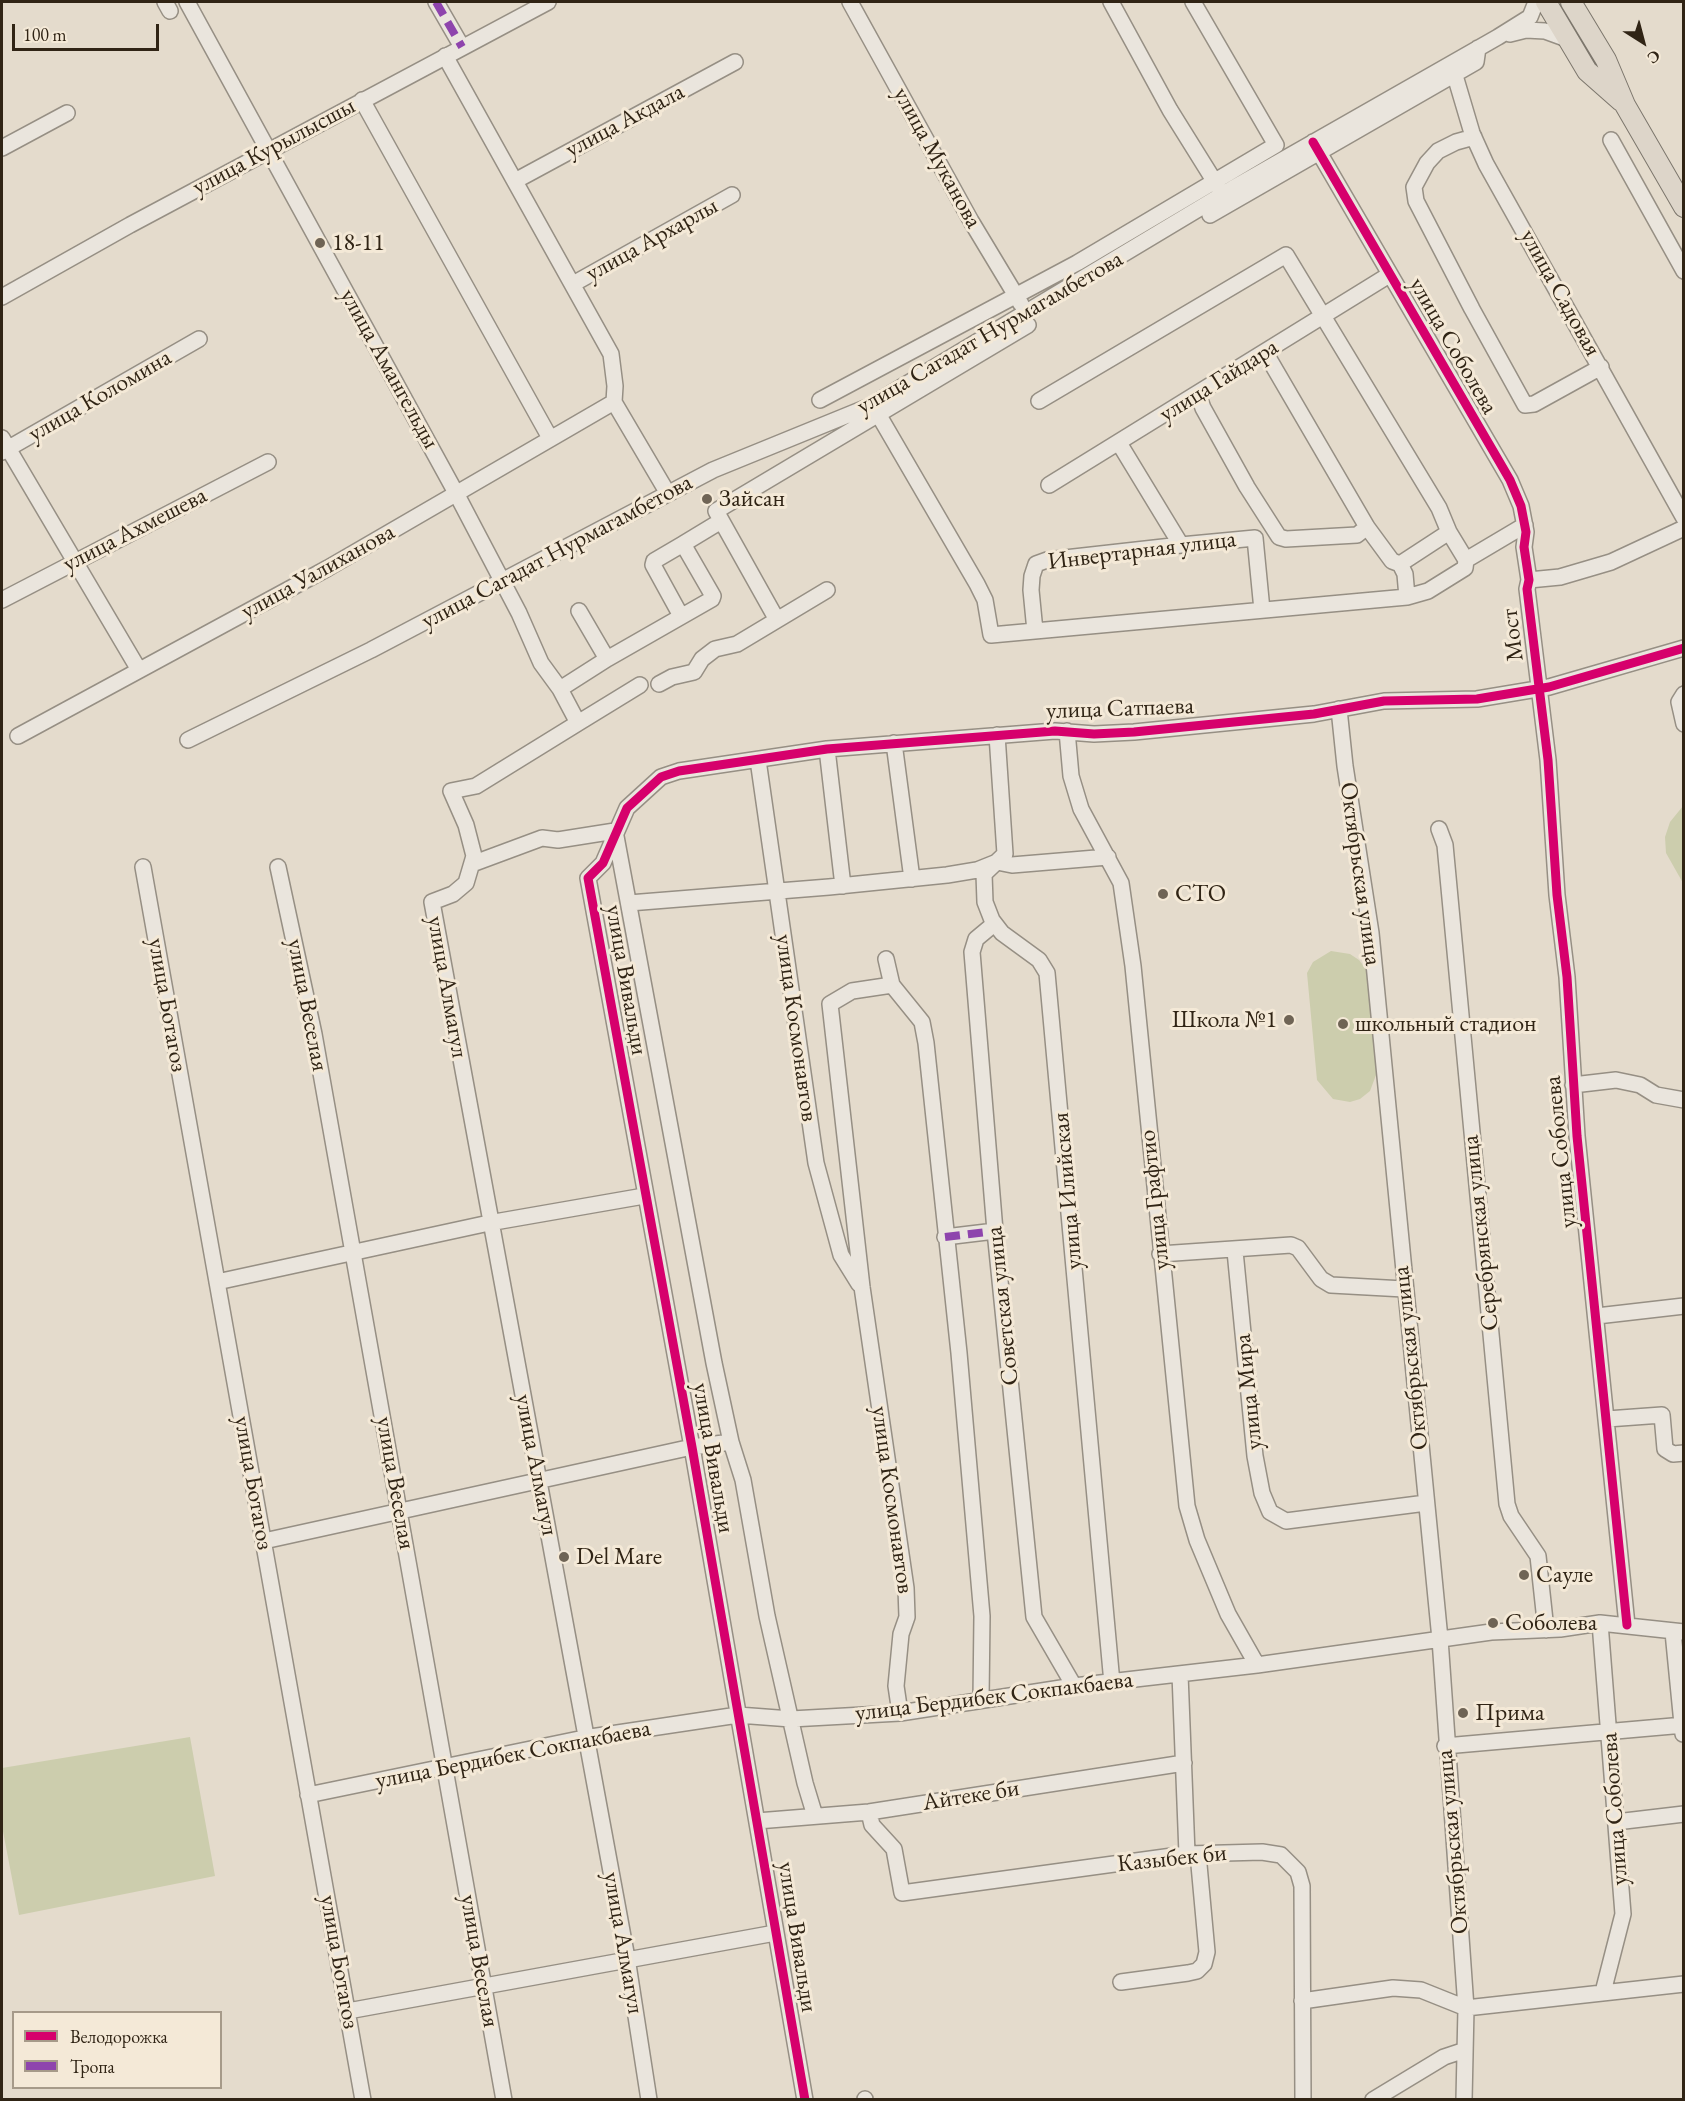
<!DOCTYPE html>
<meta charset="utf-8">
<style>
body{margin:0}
#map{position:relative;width:1685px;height:2101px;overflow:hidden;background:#e4dbcc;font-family:"EB Garamond",serif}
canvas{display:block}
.frame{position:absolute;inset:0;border:3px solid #302415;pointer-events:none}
.legend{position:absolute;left:12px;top:2011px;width:210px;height:78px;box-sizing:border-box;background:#f4e9d7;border:2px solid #a69a89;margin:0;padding:8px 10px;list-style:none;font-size:18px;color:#302415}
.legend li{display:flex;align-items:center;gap:12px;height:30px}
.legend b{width:30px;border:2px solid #a69a89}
.north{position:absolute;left:1613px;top:12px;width:60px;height:60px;-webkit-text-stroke:4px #f4e9d7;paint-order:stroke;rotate:144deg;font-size:16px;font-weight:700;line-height:24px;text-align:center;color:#302415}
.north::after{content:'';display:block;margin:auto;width:21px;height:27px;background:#302415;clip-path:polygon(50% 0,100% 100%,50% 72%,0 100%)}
.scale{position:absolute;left:12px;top:24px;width:147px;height:27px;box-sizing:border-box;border:3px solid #302415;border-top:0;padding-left:8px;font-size:18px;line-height:21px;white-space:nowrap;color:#302415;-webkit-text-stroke:4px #f4e9d7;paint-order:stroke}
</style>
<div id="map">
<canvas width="1685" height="2101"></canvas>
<div class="frame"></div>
<ul class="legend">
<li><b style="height:8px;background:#d6006c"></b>Велодорожка</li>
<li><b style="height:8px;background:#8e44ad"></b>Тропа</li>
</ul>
<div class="north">С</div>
<div class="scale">100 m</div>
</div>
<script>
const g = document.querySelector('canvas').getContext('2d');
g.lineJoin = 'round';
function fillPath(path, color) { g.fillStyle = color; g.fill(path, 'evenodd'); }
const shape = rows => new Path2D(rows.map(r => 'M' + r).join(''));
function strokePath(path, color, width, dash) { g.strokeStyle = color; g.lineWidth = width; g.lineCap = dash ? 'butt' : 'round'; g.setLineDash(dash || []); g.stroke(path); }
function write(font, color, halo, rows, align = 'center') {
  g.font = font + ' "EB Garamond",serif'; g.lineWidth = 6; g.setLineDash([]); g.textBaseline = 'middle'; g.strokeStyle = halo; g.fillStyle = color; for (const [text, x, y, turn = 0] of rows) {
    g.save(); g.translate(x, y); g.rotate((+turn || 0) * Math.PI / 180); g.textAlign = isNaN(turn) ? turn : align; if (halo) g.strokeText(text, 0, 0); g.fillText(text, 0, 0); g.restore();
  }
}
const green = shape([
 [1683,806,1683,883,1666,853,1665,837,1670,822],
 [1331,951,1350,954,1359,960,1370,974,1379,1067,1370,1091,1360,1099,1350,1102,1333,1099,1317,1080,1307,973,1313,962],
 [190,1737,215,1876,19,1915,2,1826,2,1768]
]);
const minor = shape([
 [165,2,170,11],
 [187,2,456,493,519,613,541,663,560,689,578,723,640,685],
 [436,2,462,47],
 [850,2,971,221,1021,304],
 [1111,2,1170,110,1218,187],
 [1510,34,1526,30,1545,31,1567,39],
 [445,56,611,354,615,386,614,402,667,492],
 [1448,67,1456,79,1472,133,1486,164,1684,518],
 [362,100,550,438],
 [1474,137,1456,142,1438,151,1427,163,1414,187,1416,201,1472,309,1525,405,1534,404,1601,367],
 [1611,140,1684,271],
 [1313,142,1510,480,1521,506,1526,532,1524,547,1529,580,1527,589,1548,760,1557,895,1567,977,1577,1136,1627,1625],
 [2,148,67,113],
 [515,181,735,62],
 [1210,215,1476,62,1478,48],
 [573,284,732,195],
 [2,297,130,225,548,2],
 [1265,352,1367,527,1392,561,1400,564,1449,532],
 [1198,394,1203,408,1247,487,1279,537,1286,539,1357,535,1367,527],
 [820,400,1077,263,1276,145,1193,2],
 [1039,401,1286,255,1439,508,1449,532,1466,560],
 [874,407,977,584,985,600,991,635,1407,597,1405,574,1400,564],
 [2,438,139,670],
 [1119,443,1181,545],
 [2,452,199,339],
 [1049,485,1389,275],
 [1529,580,1560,577,1611,562,1684,528],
 [1407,597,1428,591,1465,568,1466,560,1525,525],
 [2,600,268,462],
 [579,611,607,659,712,599,713,596,683,544,721,521],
 [681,616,653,565,654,561,683,544],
 [777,620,716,511,1028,325],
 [1035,631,1031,590,1032,576,1036,564,1047,560,1181,545,1255,538,1262,610],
 [659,684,672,677,694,672,702,659,715,649,737,644,827,590],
 [560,689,607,659],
 [1684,694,1679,702,1684,724],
 [1339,709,1345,766,1371,933,1440,1639,1466,2008,1464,2100],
 [578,723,476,786,451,791,466,825,474,856,466,883,453,894,432,902,627,1958,649,2100],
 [1067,731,1071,776,1081,809,1121,883,1133,966,1187,1506,1197,1540,1228,1614,1257,1665],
 [997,735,1005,854,984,874,985,902,992,920,1002,933,1039,960,1047,973,1112,1683],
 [18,736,328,568,614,402],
 [188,740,371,650,713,470,870,406,1235,187,1498,37,1530,17,1536,2],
 [894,743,912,879],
 [827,749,843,886],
 [758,760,816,1163,841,1255,859,1284],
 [1439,829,1445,845,1507,1504,1511,1516,1538,1556,1546,1630],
 [615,831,714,1363,731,1442,743,1480,767,1616,805,1783,815,1816],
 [472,864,542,838,558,840,615,831],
 [143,867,363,2100],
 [278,867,314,1034,504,2100],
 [629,903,829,887,947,875,977,870,997,862,1012,865,1108,857],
 [994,924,976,939,972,952,995,1231,1034,1617,1074,1686],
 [886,959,892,985,922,1022,926,1043,959,1353,982,1616,981,1699],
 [892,985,852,991,830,1004,862,1287,906,1588,907,1617,901,1634,896,1686,900,1713],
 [1573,1085,1616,1080,1640,1085,1656,1095,1684,1100],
 [945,1237,995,1231],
 [1235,1251,1255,1456,1262,1493,1270,1512,1286,1521,1426,1503],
 [1160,1254,1291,1245,1298,1248,1321,1279,1331,1285,1404,1289],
 [217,1282,489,1223,644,1196],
 [1597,1316,1684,1306],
 [1607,1419,1662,1415,1665,1449,1673,1454,1684,1453],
 [264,1541,692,1447,731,1442],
 [1600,1623,1623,1914,1603,1992],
 [1673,1632,1683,1734],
 [1180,1674,1187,1854],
 [1445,1746,1684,1725],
 [308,1795,584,1738,738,1715,791,1719,900,1713,1074,1686,1257,1665,1491,1632,1560,1629,1600,1623,1684,1632],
 [869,1812,872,1825,894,1849,902,1893,1187,1854,1262,1852,1281,1855,1298,1872,1302,1886,1303,2100],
 [757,1821,869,1812,1184,1763],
 [1616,1822,1684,1814],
 [1121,1982,1188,1973,1197,1971,1204,1964,1207,1952,1198,1854],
 [1302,2001,1393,1988,1421,1990,1466,2008,1684,1984],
 [348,2011,775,1933],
 [865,2099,865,2100],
 [805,2100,692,1447,588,878,603,863,627,808,661,777,679,771,827,749,1055,731,1094,734,1134,732,1314,714,1384,701,1477,699,1549,687,1684,648],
 [1373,2100,1444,2057,1465,2050]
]);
const major = shape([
 [1546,2,1587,71,1621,101],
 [1571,2,1606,60,1625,105,1684,207]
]);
const quiet = shape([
 [436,2,462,47],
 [945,1237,995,1231]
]);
const cycleway = shape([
 [1313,142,1510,480,1521,506,1526,532,1524,547,1529,580,1527,589,1548,760,1557,895,1567,977,1577,1136,1627,1625],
 [805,2100,692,1447,588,878,603,863,627,808,661,777,679,771,827,749,1055,731,1094,734,1134,732,1314,714,1384,701,1477,699,1549,687,1684,648]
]);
const markers = [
 [320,243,6,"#6f6455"],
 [707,499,6,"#6f6455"],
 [1163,894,6,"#6f6455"],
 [1289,1020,6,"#6f6455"],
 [1343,1024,6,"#6f6455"],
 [564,1557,6,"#6f6455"],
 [1524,1575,6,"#6f6455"],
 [1493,1623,6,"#6f6455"],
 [1463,1713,6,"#6f6455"]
];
const streetNames = [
 ["улица Акдала",625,121,-28],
 ["улица Курылысшы",274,147,-28],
 ["улица Муканова",937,158,61],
 ["улица Архарлы",652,240,-29],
 ["улица Садовая",1560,293,61],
 ["улица Сагадат Нурмагамбетова",990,333,-30],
 ["улица Соболева",1453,346,60],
 ["улица Амангельды",389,369,61],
 ["улица Гайдара",1219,381,-32],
 ["улица Коломина",100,396,-30],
 ["улица Ахмешева",135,530,-27],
 ["Инвертарная улица",1142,551,-7],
 ["улица Сагадат Нурмагамбетова",557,552,-28],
 ["улица Уалиханова",318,572,-29],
 ["Мост",1513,635,-97],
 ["улица Сатпаева",1120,709,-2],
 ["Октябрьская улица",1360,874,82],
 ["улица Вивальди",626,980,80],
 ["улица Алмагул",447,987,80],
 ["улица Ботагоз",167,1005,80],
 ["улица Веселая",307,1005,79],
 ["улица Космонавтов",796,1028,82],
 ["улица Соболева",1561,1152,-96],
 ["улица Илийская",1068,1191,-95],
 ["улица Графтио",1155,1200,-96],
 ["Серебрянская улица",1481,1233,-96],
 ["Советская улица",1003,1306,-96],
 ["Октябрьская улица",1411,1358,-96],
 ["улица Мира",1249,1392,-96],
 ["улица Вивальди",713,1458,80],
 ["улица Алмагул",536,1465,79],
 ["улица Ботагоз",253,1483,80],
 ["улица Веселая",395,1483,80],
 ["улица Космонавтов",892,1500,82],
 ["улица Бердибек Сокпакбаева",994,1697,-7],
 ["улица Бердибек Сокпакбаева",513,1755,-11],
 ["Айтеке би",971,1796,-9],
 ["улица Соболева",1615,1809,-94],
 ["Октябрьская улица",1453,1842,-95],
 ["Казыбек би",1172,1859,-6],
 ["улица Вивальди",797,1937,81],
 ["улица Алмагул",623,1943,80],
 ["улица Веселая",479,1961,80],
 ["улица Ботагоз",339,1962,80]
];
const poiNames = [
 ["18-11",332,243],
 ["Зайсан",719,499],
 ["СТО",1175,894],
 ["Школа №1",1277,1020,"right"],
 ["школьный стадион",1355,1024],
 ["Del Mare",576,1557],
 ["Сауле",1536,1575],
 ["Соболева",1505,1623],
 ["Прима",1475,1713]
];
fillPath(green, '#cccdad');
strokePath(minor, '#968f84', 18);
strokePath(major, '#7c766c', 22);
strokePath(minor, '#eae5dd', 15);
strokePath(major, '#ddd5c9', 20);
strokePath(quiet, '#8e44ad', 8, [15, 8]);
strokePath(cycleway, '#d6006c', 9);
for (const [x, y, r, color] of markers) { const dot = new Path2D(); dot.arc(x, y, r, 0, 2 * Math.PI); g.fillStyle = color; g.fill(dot); strokePath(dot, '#f4e9d7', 2); }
write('24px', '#302415', '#f4e9d7', streetNames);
write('24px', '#302415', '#f4e9d7', poiNames, 'left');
</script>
